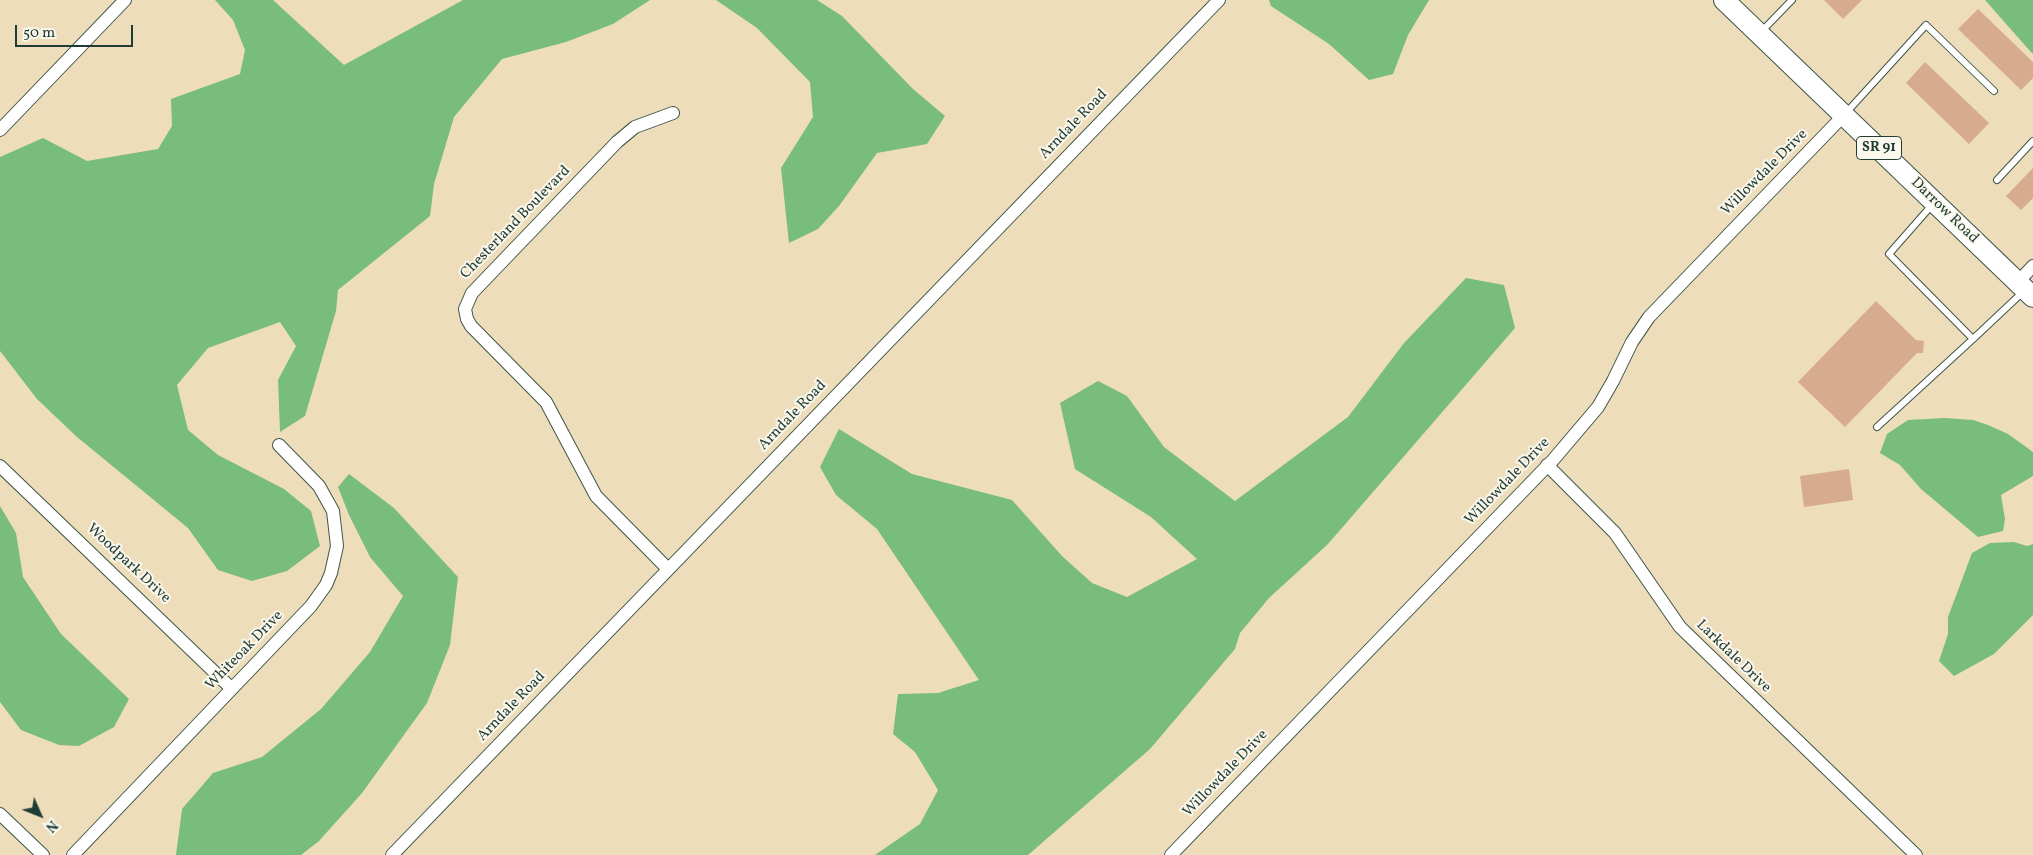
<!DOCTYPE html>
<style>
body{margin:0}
#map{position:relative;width:2033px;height:855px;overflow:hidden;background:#edb;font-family:Vollkorn,serif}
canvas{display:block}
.north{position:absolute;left:15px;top:790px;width:50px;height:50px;-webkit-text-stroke:4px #fbf7ec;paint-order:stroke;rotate:134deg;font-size:14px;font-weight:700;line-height:20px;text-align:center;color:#1f3d34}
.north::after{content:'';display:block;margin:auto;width:18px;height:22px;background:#1f3d34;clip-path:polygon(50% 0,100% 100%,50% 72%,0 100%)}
.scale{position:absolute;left:15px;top:25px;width:118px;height:22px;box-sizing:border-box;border:2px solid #1f3d34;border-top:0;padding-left:6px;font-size:15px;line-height:18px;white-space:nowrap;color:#1f3d34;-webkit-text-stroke:4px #fbf7ec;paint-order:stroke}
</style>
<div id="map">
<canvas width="2033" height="855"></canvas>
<div class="north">N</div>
<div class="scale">50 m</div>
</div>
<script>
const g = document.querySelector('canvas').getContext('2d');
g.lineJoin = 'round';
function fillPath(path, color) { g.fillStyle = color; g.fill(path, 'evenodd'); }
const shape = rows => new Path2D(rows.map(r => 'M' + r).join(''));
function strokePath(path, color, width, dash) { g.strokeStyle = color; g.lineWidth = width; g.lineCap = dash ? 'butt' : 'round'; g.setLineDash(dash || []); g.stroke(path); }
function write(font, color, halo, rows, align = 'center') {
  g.font = font + ' Vollkorn,serif'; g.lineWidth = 4; g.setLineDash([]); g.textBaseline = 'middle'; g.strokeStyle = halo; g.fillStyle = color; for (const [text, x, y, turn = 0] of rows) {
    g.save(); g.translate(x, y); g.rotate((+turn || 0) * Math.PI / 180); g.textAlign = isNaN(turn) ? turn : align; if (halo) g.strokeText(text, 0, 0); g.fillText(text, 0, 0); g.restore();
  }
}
const forest = shape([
 [215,0,273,0,344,65,463,0,650,0,613,24,566,42,502,59,454,117,434,184,430,216,338,290,336,311,305,416,280,432,278,380,296,346,280,322,208,348,177,385,188,430,218,455,284,489,311,511,320,546,287,571,252,581,218,570,188,528,77,437,37,399,0,351,0,157,43,138,87,161,158,149,172,126,171,99,240,74,245,50,233,20],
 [716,0,817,0,842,16,913,89,945,116,927,144,877,153,839,206,818,229,789,243,781,168,813,117,810,82,757,28],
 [1269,0,1429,0,1408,35,1393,74,1369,80,1329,44,1271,6],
 [1985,0,2033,0,2033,54,2030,51],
 [1466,278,1504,285,1515,328,1328,544,1269,598,1240,633,1235,649,1150,749,1028,855,875,855,920,824,938,790,915,752,893,734,898,694,938,693,979,680,877,529,836,495,820,467,839,429,912,474,1012,500,1062,556,1092,583,1127,597,1197,559,1151,517,1075,469,1060,403,1098,381,1127,396,1164,447,1235,501,1348,417,1404,343],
 [1945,418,1973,420,1988,425,2008,434,2033,452,2033,476,2001,495,2005,519,2003,531,1978,537,1921,489,1900,465,1880,453,1887,434,1908,420],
 [349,474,394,508,458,577,450,645,427,703,362,793,319,841,301,855,176,855,182,809,213,773,262,757,321,709,370,652,403,596,370,557,349,515,338,487],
 [0,506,16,533,23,577,61,634,129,699,114,727,79,746,59,745,21,730,0,702],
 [2014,542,2027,546,2033,544,2033,615,1994,654,1954,676,1939,661,1948,634,1948,617,1972,553,1990,543]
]);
const building = shape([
 [1824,0,1862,0,1843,19],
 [1978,9,2033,62,2033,78,2021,90,1958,29],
 [1925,62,1989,123,1969,144,1906,83],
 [2033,168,2033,198,2021,210,2006,196],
 [1876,301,1916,340,1924,341,1923,353,1917,353,1845,427,1798,382],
 [1849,469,1853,500,1804,507,1800,476]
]);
const lane = shape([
 [1760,33,1792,0],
 [1845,114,1926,25,1994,91],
 [1997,180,2033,141],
 [1932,205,1889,254,1973,339,2024,291],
 [1877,427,1973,339]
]);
const street = shape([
 [0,130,125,0],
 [2018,282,2033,266],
 [1547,465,1615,533,1680,627,1916,855],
 [0,466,231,688],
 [668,569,596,496,546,402,471,326,467,319,465,309,472,293,617,142,635,127,673,113],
 [0,814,43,855],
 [73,855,311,606,326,585,331,573,337,546,333,511,319,486,279,445],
 [392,855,1219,0],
 [1171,855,1553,460,1598,407,1613,381,1632,342,1649,317,1844,115]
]);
const primary = shape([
 [1724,0,2033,297]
]);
const shields = [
 [1879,148,45]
];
const shieldNames = [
 ["SR 91",1879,148]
];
const streetNames = [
 ["Arndale Road",1074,125,-46],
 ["Willowdale Drive",1765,173,-45],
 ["Darrow Road",1944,211,44],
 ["Chesterland Boulevard",516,223,-46],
 ["Arndale Road",793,416,-46],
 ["Willowdale Drive",1508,482,-46],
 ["Woodpark Drive",128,564,43],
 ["Whiteoak Drive",245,651,-46],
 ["Larkdale Drive",1733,657,44],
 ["Arndale Road",512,707,-46],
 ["Willowdale Drive",1226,774,-46]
];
fillPath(forest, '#78bc7e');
fillPath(building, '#d7ab8d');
strokePath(lane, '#3e5548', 8);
strokePath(street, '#3e5548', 14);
strokePath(primary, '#3e5548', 22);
strokePath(lane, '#fff', 6);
strokePath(street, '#fff', 12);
strokePath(primary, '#fff', 20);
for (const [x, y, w] of shields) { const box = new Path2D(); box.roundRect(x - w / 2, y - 11.5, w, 23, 4); g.fillStyle = '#fbf7ec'; g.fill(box); strokePath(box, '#1f3d34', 1); }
write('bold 14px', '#1f3d34', null, shieldNames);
write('15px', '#1f3d34', '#fbf7ec', streetNames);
</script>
